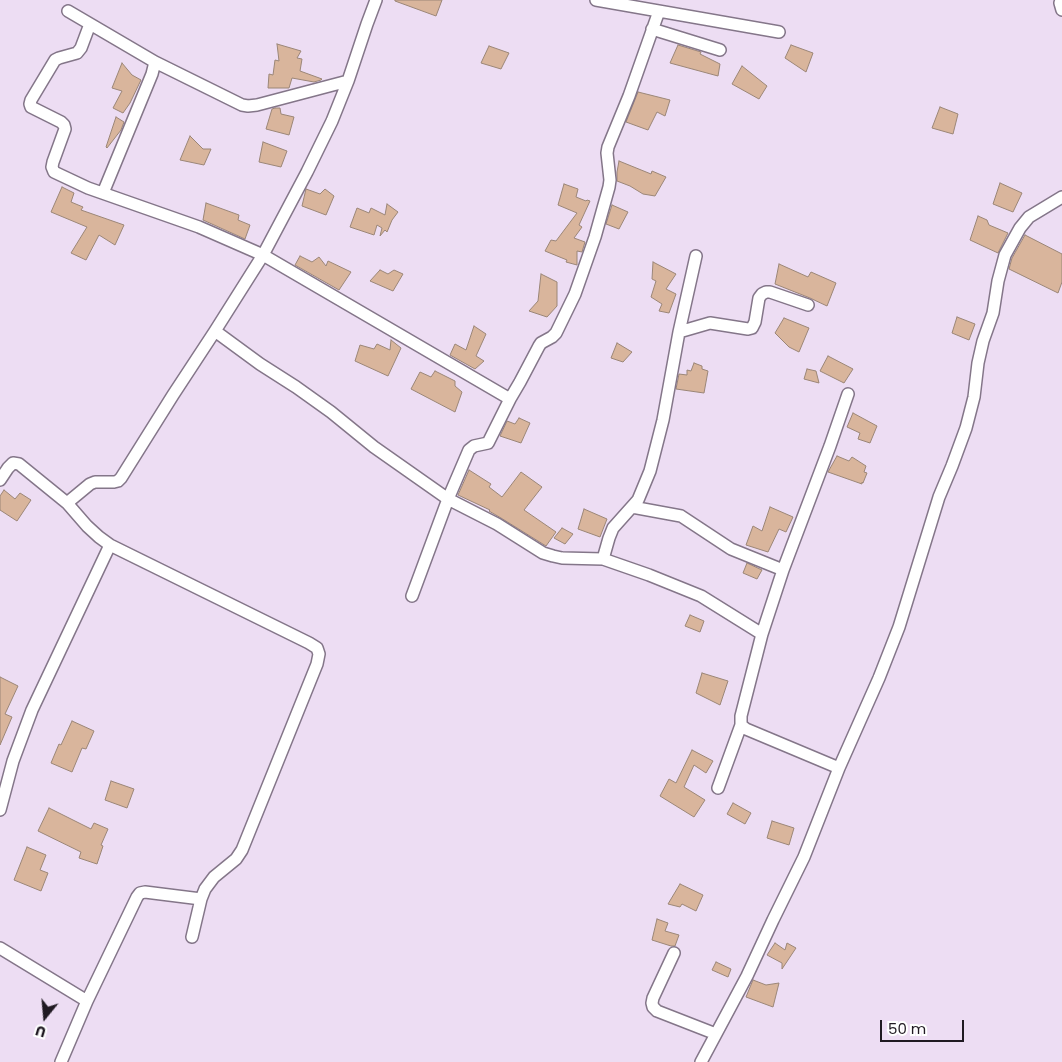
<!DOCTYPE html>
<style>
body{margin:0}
#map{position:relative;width:1062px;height:1062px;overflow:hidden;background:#edddf3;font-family:Poppins,sans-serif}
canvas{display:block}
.north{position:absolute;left:20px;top:992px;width:50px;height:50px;-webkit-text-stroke:4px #fff;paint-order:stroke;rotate:197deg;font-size:14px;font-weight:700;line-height:20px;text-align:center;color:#201a22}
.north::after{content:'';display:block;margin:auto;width:18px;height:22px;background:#201a22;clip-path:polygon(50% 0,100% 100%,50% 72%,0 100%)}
.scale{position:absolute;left:880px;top:1020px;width:84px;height:22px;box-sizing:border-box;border:2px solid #201a22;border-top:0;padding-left:6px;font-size:15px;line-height:18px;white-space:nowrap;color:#201a22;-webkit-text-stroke:4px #fff;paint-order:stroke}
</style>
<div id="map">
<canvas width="1062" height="1062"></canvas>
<div class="north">U</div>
<div class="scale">50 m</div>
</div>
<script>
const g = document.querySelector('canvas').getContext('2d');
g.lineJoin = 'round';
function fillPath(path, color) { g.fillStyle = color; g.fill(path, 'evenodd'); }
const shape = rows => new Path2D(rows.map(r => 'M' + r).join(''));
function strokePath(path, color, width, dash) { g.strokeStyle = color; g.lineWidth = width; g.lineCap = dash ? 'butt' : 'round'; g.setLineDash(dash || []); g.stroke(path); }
const building = shape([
 [395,0,442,0,436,16,395,1,395,0],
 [277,44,301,51,297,58,302,59,300,71,322,79,321,80,314,82,292,78,289,88,268,88,269,74,273,75,275,60,279,61,277,44],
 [678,45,701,52,700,54,720,64,718,76,670,63,678,45],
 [791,45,813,53,806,72,785,58,791,45],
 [489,46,509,53,501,69,481,63,489,46],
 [122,63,132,75,141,80,130,103,123,113,113,108,122,91,112,88,122,63],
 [742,66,767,86,759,99,732,84,742,66],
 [638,92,670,100,665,116,657,112,648,130,626,122,638,92],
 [940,107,958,114,953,134,932,128,940,107],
 [275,108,280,108,281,114,294,117,289,135,266,129,272,109,275,108],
 [116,117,124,122,121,130,107,148,106,147,116,117],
 [190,136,203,149,211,149,204,165,180,160,190,136],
 [263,142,287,151,281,167,259,162,263,142],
 [619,161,651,174,652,171,666,177,655,196,643,194,630,186,617,181,617,172,619,161],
 [1000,183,1022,193,1013,212,993,204,1000,183],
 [564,184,578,189,576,197,586,201,587,200,590,201,579,225,582,227,574,238,585,242,582,252,577,251,577,265,566,262,567,260,545,251,551,240,556,241,577,213,558,205,564,184],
 [62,187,74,193,71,202,83,207,81,210,124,225,115,245,99,235,86,260,71,253,87,227,51,212,62,187],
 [306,189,320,194,325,189,334,196,326,215,302,206,306,189],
 [206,203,239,215,238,220,250,225,245,239,203,220,206,203],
 [387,204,398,212,392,220,387,232,385,230,380,236,382,228,377,225,374,235,350,227,357,208,369,213,371,208,385,215,387,204],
 [612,205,628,212,619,229,606,224,612,205],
 [978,216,987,220,989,225,1008,233,998,253,970,240,978,216],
 [1025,235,1062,254,1062,282,1058,293,1009,269,1012,258,1025,235],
 [300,256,312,262,319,257,326,266,328,261,351,272,339,290,295,265,300,256],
 [653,262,676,274,666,289,676,294,669,313,659,311,662,304,651,297,656,281,652,279,653,262],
 [779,264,808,277,811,272,836,283,827,306,810,298,775,284,779,264],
 [380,270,388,274,394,270,403,274,393,291,370,281,380,270],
 [541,274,557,282,557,306,547,317,529,311,538,301,541,274],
 [957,317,975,324,969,340,952,333,957,317],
 [784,318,809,328,799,352,789,347,775,333,784,318],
 [474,326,486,334,476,356,484,361,475,369,450,355,455,344,466,350,474,326],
 [391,340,401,348,388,376,355,361,360,345,374,349,377,344,390,350,391,340],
 [617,343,632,352,623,362,611,358,617,343],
 [828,356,853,369,844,383,820,371,828,356],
 [694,363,702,366,702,369,708,371,704,393,676,389,679,374,687,375,687,370,691,371,694,363],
 [807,369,816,371,819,383,804,379,807,369],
 [435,371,455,381,455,386,462,392,455,412,411,389,420,372,431,377,435,371],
 [853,413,877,426,870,443,858,439,860,433,847,427,853,413],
 [519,418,530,423,521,443,500,436,507,421,515,424,519,418],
 [837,456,849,461,852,457,866,466,864,472,867,473,863,483,862,482,862,484,828,472,837,456],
 [469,470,491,484,489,487,502,497,521,472,542,487,524,510,556,532,546,546,501,518,489,511,490,510,458,495,469,470],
 [4,490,15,499,20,493,31,500,17,521,0,510,0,496,4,490],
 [770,507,793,517,786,532,779,529,768,552,746,545,753,526,762,531,770,507],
 [584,509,607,519,600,537,578,529,584,509],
 [562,528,573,534,565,544,554,538,562,528],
 [747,563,762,570,757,579,743,573,747,563],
 [690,615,704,621,700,632,685,626,690,615],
 [702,673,728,681,720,705,696,693,702,673],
 [0,677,18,686,5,714,12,717,0,745,0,677],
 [72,721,94,731,86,749,82,748,72,772,51,763,59,744,61,745,72,721],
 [692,750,713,761,706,773,694,765,684,787,705,800,694,817,660,796,669,779,676,783,692,750],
 [111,781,134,789,127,808,105,800,111,781],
 [733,803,751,813,745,824,727,814,733,803],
 [49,808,91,829,94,823,108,829,101,845,103,846,97,864,79,858,81,852,38,831,49,808],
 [772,821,794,828,789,845,767,838,772,821],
 [27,847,46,855,40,870,48,873,41,891,14,880,27,847],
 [680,884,703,895,696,911,682,904,680,907,668,904,680,884],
 [657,919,668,923,665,931,679,935,675,946,671,946,652,940,657,919],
 [775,943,785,950,787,943,796,948,782,969,782,963,767,955,775,943],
 [716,962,731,969,728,977,712,970,716,962],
 [753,980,766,985,779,983,773,1007,746,997,753,980]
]);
const minor = shape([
 [596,0,779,32],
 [1061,0,1060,3,1062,10],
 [68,11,155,62,152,74,103,193],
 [90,24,81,48,77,53,59,58,55,60,31,100,30,104,31,107,61,122,64,125,65,129,53,162,52,167,54,172,88,188,199,227,263,255,510,399,488,443,474,446,469,450,448,499,412,596],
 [652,29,720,50],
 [155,62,242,105,248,106,257,105,348,81],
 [215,331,260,364,296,387,331,412,374,447,448,499,497,524,543,553,553,556,562,558,603,559,649,575,701,596,762,634,741,716,741,725,746,729,839,768,804,857,773,920,747,976,701,1062],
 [679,332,710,323,748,329,752,328,755,322,759,298,762,294,766,292,770,292,808,305],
 [510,399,520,382,539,346,541,343,552,337,556,333,575,294,595,237,609,187,610,180,607,153,608,147,629,96,659,11],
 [0,480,8,468,13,463,19,464,67,503,90,484,95,482,114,482,118,481,121,478,173,395,215,331,263,255,307,172,332,121,348,81,367,24,376,0],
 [632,507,681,516,731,549,783,570],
 [603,559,609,538,613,528,638,500,650,471,663,420,679,332,696,256],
 [762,634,783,570,830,446,848,394],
 [839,768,879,678,899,627,939,497,952,466,966,428,974,397,978,363,983,341,993,313,998,281,1005,255,1020,228,1029,217,1062,197],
 [718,788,741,725],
 [0,810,13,761,32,710,110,545],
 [192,937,201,899],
 [0,948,87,1001],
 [674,953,653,998,652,1003,653,1007,657,1011,716,1034],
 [61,1062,87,1001,137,897,140,893,145,892,201,899,205,889,214,877,236,859,242,850,317,664,319,654,317,648,309,643,110,545,99,537,87,526,67,503]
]);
fillPath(building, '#d9b59c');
strokePath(building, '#9b8677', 1);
strokePath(minor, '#847689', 14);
strokePath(minor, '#fff', 11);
</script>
